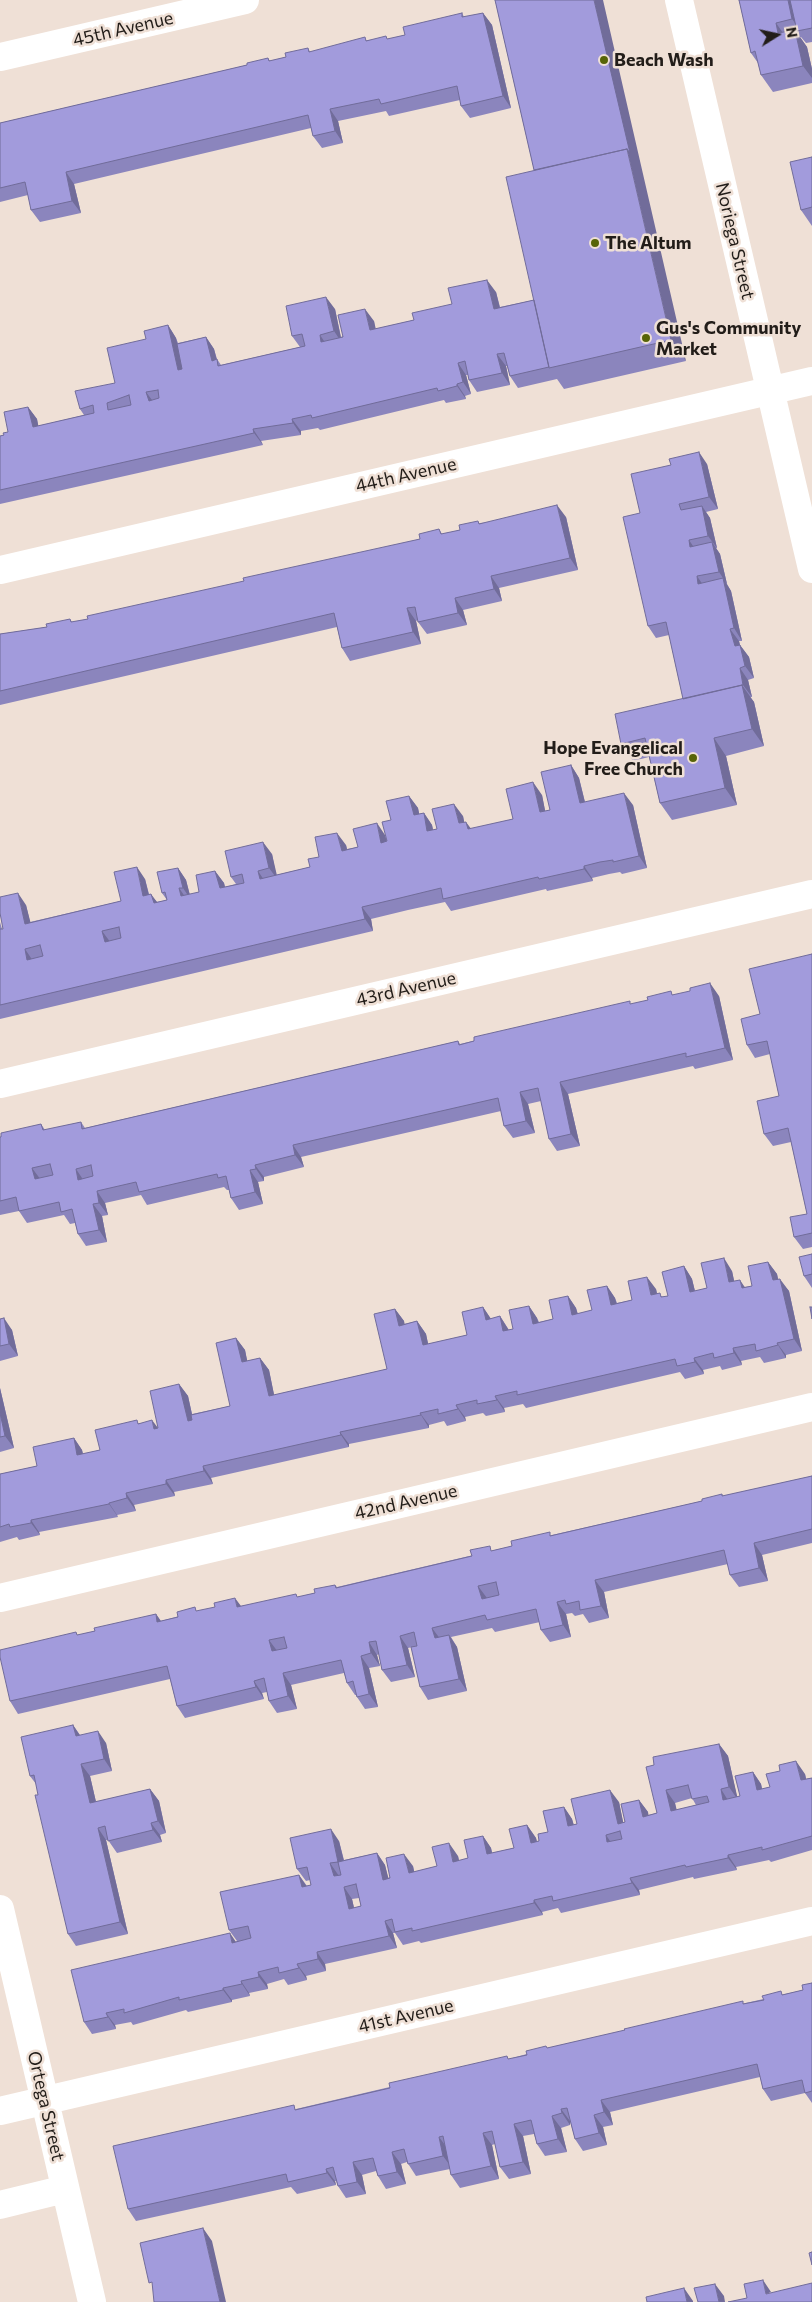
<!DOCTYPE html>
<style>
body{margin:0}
#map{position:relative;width:812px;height:2302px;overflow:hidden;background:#efe0d6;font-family:Commissioner,sans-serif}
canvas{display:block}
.north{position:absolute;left:752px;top:10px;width:50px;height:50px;-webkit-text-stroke:4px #efe0d6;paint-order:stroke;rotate:80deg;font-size:14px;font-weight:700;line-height:20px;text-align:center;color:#221d19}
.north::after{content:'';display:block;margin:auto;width:18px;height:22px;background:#221d19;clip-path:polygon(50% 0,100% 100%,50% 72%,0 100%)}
</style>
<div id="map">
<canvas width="812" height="2302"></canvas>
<div class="north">N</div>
</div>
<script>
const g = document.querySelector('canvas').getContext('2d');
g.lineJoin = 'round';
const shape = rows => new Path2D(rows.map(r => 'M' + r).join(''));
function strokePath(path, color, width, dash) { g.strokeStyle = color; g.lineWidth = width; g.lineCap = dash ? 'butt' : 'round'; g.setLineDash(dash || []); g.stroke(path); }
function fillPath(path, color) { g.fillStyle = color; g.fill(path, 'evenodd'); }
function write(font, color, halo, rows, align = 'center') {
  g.font = font + ' Commissioner,sans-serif'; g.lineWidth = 5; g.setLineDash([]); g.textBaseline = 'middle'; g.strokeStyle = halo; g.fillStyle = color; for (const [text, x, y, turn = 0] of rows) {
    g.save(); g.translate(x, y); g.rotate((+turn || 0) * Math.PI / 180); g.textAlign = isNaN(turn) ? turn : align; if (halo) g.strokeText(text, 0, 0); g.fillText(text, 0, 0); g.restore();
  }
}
const minor = shape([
 [679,0,812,569],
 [0,57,245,0],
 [0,570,812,381],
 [0,1084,812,894],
 [0,1598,812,1407],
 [0,1909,92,2302],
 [0,2111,812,1921],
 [0,2205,65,2189]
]);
const wall = shape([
 [495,0,686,361,564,389,557,379,518,388,510,376,507,366,506,366,510,385,477,392,469,380,468,375,466,375,471,394,465,396,466,399,446,403,444,400,320,430,318,428,301,431,301,435,261,441,263,445,0,504,0,436,4,435,8,432,28,407,37,419,38,426,84,415,80,409,115,383,146,339,168,325,176,338,178,343,206,337,214,349,217,359,221,365,300,347,292,336,335,309,341,337,374,321,375,329,414,320,452,304,496,292,500,307,534,300,534,170],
 [739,0,812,0,812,42,806,43,801,37,800,37,807,47,812,69,812,83,773,92,761,75,758,63,751,53],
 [462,13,464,17,483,13,492,25,511,108,470,118,461,106,460,100,389,116,386,111,338,121,343,143,322,148,313,136,311,128,74,184,81,213,40,222,31,210,28,195,0,202,0,123,247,65,268,58,270,61,286,57,308,48,310,52,368,40,388,39,405,35],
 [812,157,812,226,801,210],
 [707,464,718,509,706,512,710,518,717,548,716,548,720,554,727,584,731,591,742,641,739,641,740,645,749,657,754,678,748,680,752,697,750,697,754,702,764,746,726,756,737,805,672,820,660,803,649,757,633,761,621,744,683,699,669,635,656,638,648,626,640,513],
 [566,517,578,570,499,588,502,601,463,610,467,625,427,634,418,622,418,620,416,621,421,644,350,661,342,648,337,627,0,705,0,634,47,627,70,619,72,622,88,619,420,539,439,529,442,534,460,530,480,523],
 [571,765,579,778,585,802,633,805,647,868,622,874,620,872,609,874,592,878,593,881,547,891,546,889,451,911,445,902,408,910,371,919,373,931,0,1019,0,922,2,929,3,929,26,905,30,922,121,901,145,879,149,894,157,902,167,900,162,893,178,868,186,880,190,895,199,892,215,871,224,883,225,887,236,884,231,877,272,854,276,875,310,867,319,857,346,845,347,849,358,847,385,835,387,841,391,820,409,796,418,808,419,814,424,813,432,825,433,830,437,829,463,816,464,822,471,829,513,819,542,795,545,811,550,810],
 [812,954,812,1247,803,1249,794,1237,807,1214,791,1142,773,1146,764,1134,779,1096,770,1054,755,1058,747,1045,760,1014],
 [674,995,719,996,733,1060,695,1069,693,1066,568,1094,580,1146,557,1151,549,1139,541,1101,528,1104,535,1133,513,1138,504,1126,501,1111,301,1157,304,1167,264,1177,264,1181,258,1182,263,1204,239,1210,231,1198,229,1190,227,1190,224,1187,147,1205,141,1195,105,1203,108,1215,102,1216,107,1242,86,1246,78,1234,75,1223,70,1224,64,1215,27,1223,19,1211,0,1215,0,1137,41,1124,45,1130,81,1122,85,1128,458,1041,460,1044,632,1004],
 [812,1254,812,1288,804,1276],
 [768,1262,777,1274,778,1279,789,1291,802,1351,786,1355,786,1358,764,1363,760,1357,741,1361,742,1365,722,1370,720,1366,703,1370,704,1374,685,1379,680,1372,526,1408,523,1404,504,1408,505,1412,486,1416,483,1413,465,1417,466,1421,447,1426,444,1421,429,1425,429,1428,349,1444,349,1447,211,1478,213,1484,174,1492,175,1496,134,1505,136,1511,117,1515,118,1517,39,1532,40,1535,19,1540,17,1537,0,1542,0,1474,37,1466,74,1438,82,1450,83,1454,100,1450,139,1423,158,1428,179,1384,188,1396,192,1414,230,1406,236,1338,245,1350,247,1361,260,1358,269,1370,274,1395,387,1369,395,1309,404,1321,404,1324,417,1321,426,1334,428,1344,467,1335,483,1307,491,1319,500,1316,509,1330,513,1329,529,1306,537,1318,539,1322,553,1319,568,1296,576,1308,578,1314,592,1310,607,1286,615,1298,617,1303,632,1300,656,1289,657,1294,663,1297,668,1296,684,1266,692,1279,695,1291,707,1288,732,1271,734,1281,745,1287,752,1286],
 [0,1319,12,1330,18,1356,0,1361],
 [0,1388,14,1448,0,1452],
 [812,1476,812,1543,762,1555,768,1581,739,1587,730,1575,728,1564,604,1592,609,1618,589,1623,583,1614,575,1616,572,1613,566,1614,571,1637,550,1642,541,1630,540,1622,495,1632,492,1628,451,1637,457,1647,467,1691,428,1700,420,1687,417,1646,408,1648,415,1677,391,1682,382,1670,379,1654,377,1655,380,1666,369,1668,378,1707,365,1709,357,1697,356,1695,355,1695,347,1683,344,1673,291,1685,297,1709,277,1713,269,1701,267,1692,262,1693,264,1699,185,1718,177,1706,170,1679,18,1714,10,1701,78,1635,95,1631,156,1614,161,1621,198,1611,241,1606,298,1597,315,1593,335,1585,337,1587,512,1546,552,1535,702,1501,722,1494,723,1496],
 [73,1725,80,1735,106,1743,112,1771,90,1776,96,1802,150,1789,159,1801,166,1833,160,1835,162,1842,117,1853,108,1840,106,1840,128,1934,76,1946,68,1934,36,1784,30,1776],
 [719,1744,728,1756,737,1797,740,1796,753,1772,761,1784,762,1789,770,1787,805,1774,806,1779,812,1778,812,1850,771,1862,769,1860,736,1867,737,1870,694,1879,693,1877,639,1890,640,1895,561,1913,558,1908,542,1912,543,1915,421,1943,419,1941,403,1945,395,1933,393,1933,397,1948,325,1964,326,1971,306,1976,307,1980,288,1985,284,1979,267,1984,268,1989,249,1993,250,1996,232,2000,232,2002,188,2012,186,2010,133,2025,131,2022,115,2025,116,2029,92,2034,84,2022,237,1941,229,1930,299,1875,307,1886,311,1885,310,1880,306,1881,297,1869,339,1841,344,1860,377,1853,385,1865,388,1878,413,1866,414,1872,437,1866,458,1856,459,1861,468,1858,483,1836,491,1848,492,1853,514,1848,527,1825,536,1838,537,1842,539,1841,548,1832,564,1807,572,1819,574,1825,577,1824,619,1802,623,1822,625,1822,639,1800,648,1812,648,1815,657,1813,654,1765],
 [692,1798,696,1805,676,1810,675,1803],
 [359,1898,361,1906,354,1908,352,1899],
 [812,1983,812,2103,805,2093,771,2101,763,2089,760,2077,610,2112,613,2125,603,2127,607,2145,583,2151,575,2139,570,2121,570,2125,561,2128,567,2152,545,2156,537,2144,534,2134,523,2136,531,2174,509,2179,500,2167,495,2144,492,2145,499,2179,460,2188,451,2175,450,2169,416,2176,407,2162,401,2164,406,2184,386,2189,378,2176,376,2171,362,2175,366,2194,346,2198,338,2186,336,2181,335,2181,336,2185,297,2194,291,2187,136,2221,128,2209,296,2109,509,2059,548,2048,803,1990]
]);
const shadedWall = shape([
 [594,0,603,0,686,361,671,340,627,149],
 [788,0,796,0,800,30,792,19],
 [483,13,492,25,511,108,503,96],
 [776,23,788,40,778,33],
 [795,30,807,47,812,69,812,78,803,66],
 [330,109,338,121,343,143,335,131],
 [66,172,74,184,81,213,72,201],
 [487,280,496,292,503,321,494,309],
 [326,297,335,309,342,343,334,331],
 [365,309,374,321,379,343,370,330],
 [168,325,176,338,186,382,178,370],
 [320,335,328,347,321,342],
 [206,337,214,349,220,373,212,361],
 [497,354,506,366,510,385,502,373],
 [458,363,466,375,471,394,463,382],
 [457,384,465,396,466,399,457,386],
 [146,392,155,404,149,401],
 [28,407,37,419,41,439,33,427],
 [292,419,301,431,301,435,293,423],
 [253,429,261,441,263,445,254,433],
 [699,452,707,464,718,509,709,497],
 [557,505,566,517,578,570,570,558],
 [702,506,710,518,717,548,708,536],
 [689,540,697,552,690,547],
 [712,542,720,554,727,584,719,572],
 [491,576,499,588,502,601,494,589],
 [697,576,705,588,698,584],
 [723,578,731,591,742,641,734,628],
 [455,598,463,610,467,625,458,613],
 [407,608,416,621,421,644,413,632],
 [730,629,739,641,743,658,735,646],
 [740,645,749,657,754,678,745,666],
 [740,668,748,680,752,697,743,685],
 [742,685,754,702,764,746,752,729],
 [714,738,726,756,737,805,725,788],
 [571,765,579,778,588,815,580,803],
 [533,782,542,795,548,825,540,812],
 [624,793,633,805,647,868,639,856],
 [409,796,418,808,422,827,414,815],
 [454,804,463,816,467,836,459,823],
 [424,813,432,825,436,844,427,831],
 [466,822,475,834,468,829],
 [377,823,385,835,390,855,381,843],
 [337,833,346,845,350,863,342,851],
 [263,842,272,854,278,880,269,868],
 [584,866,592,878,593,881,584,869],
 [137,867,145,879,152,908,143,896],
 [178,868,186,880,191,900,183,888],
 [215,871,224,883,228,900,220,888],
 [258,871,266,883,260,879],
 [179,888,188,901,181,896],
 [18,893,26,905,34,936,25,924],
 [151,894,160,906,154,903],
 [362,907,371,919,373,931,365,919],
 [102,931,111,943,105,942],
 [25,949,33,961,27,960],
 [710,983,719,996,733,1060,725,1048],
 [560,1082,568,1094,580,1146,571,1134],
 [520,1092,528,1104,535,1133,526,1121],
 [293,1145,301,1157,304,1167,295,1155],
 [255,1165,264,1177,264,1181,256,1169],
 [32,1168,41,1180,35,1179],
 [76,1169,84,1181,78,1180],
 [250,1170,258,1182,263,1204,255,1192],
 [97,1191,105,1203,108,1215,99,1203],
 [93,1204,102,1216,107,1242,99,1230],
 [724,1258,732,1271,737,1294,729,1282],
 [768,1262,777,1274,781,1293,773,1280],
 [684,1266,692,1279,698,1304,690,1292],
 [647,1277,656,1289,660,1307,651,1295],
 [780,1279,789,1291,802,1351,794,1339],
 [740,1280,748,1292,742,1288],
 [607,1286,615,1298,620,1317,611,1305],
 [568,1296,576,1308,581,1327,572,1315],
 [529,1306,537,1318,542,1336,533,1324],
 [483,1307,491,1319,486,1320],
 [395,1309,404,1321,408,1338,399,1326],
 [500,1316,508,1329,512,1344,503,1331],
 [4,1318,12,1330,18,1356,9,1344],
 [417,1321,426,1334,431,1357,423,1345],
 [236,1338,245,1350,250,1374,242,1362],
 [777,1343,786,1355,786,1358,778,1345],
 [733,1348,741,1361,742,1365,734,1353],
 [260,1358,269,1370,277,1409,269,1396],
 [694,1358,703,1370,704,1374,695,1362],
 [179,1384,188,1396,196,1433,188,1421],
 [0,1388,14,1448,5,1436,0,1413],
 [495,1396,504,1408,505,1412,497,1400],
 [456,1405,465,1417,466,1421,458,1409],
 [420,1413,429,1425,429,1428,421,1415],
 [152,1420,161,1432,154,1429],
 [340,1432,349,1444,349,1447,341,1435],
 [74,1438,82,1450,86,1467,77,1455],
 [203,1466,211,1478,213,1484,204,1471],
 [166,1480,174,1492,175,1496,166,1484],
 [126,1493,134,1505,136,1511,127,1498],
 [109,1503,117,1515,118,1517,109,1504],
 [31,1520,39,1532,40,1535,31,1523],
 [754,1543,762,1555,768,1581,759,1568],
 [595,1580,604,1592,609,1618,601,1606],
 [478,1586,487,1598,482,1599],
 [235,1598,244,1610,237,1607],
 [557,1602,566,1614,571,1637,563,1625],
 [156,1614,164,1626,157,1622],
 [432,1628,441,1640,435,1638],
 [449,1635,457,1647,467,1691,459,1679],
 [400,1636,408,1648,415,1677,407,1665],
 [269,1640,278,1652,272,1651],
 [369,1642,377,1655,380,1666,371,1653],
 [361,1656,369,1668,378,1707,369,1694],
 [283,1673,291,1685,297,1709,288,1696],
 [254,1681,262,1693,264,1699,256,1687],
 [73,1725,81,1737,76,1736],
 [98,1731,106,1743,112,1771,104,1759],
 [719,1744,728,1756,738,1800,729,1787],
 [796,1761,805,1774,809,1792,801,1780],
 [81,1764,90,1776,99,1815,90,1803],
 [753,1772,761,1784,765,1802,757,1790],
 [150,1789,159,1801,166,1833,158,1821],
 [721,1789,729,1802,723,1800],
 [610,1790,619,1802,626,1836,618,1824],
 [666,1790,675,1803,680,1823,671,1811],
 [639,1800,648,1812,651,1829,643,1817],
 [564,1807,572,1819,577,1838,568,1826],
 [151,1823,160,1835,162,1842,153,1830],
 [527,1825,536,1838,540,1855,531,1843],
 [98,1828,106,1840,128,1934,120,1922],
 [331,1829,339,1841,347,1874,338,1862],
 [606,1835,614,1847,607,1842],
 [483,1836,491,1848,495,1866,487,1854],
 [449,1843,458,1856,462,1874,453,1862],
 [377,1853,385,1865,392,1892,383,1880],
 [404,1854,413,1866,417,1885,409,1873],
 [728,1855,736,1867,737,1870,728,1858],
 [330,1863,339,1876,334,1876],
 [299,1875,307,1887,302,1887],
 [630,1878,639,1890,640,1895,632,1883],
 [344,1887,352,1899,357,1921,349,1909],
 [534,1900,542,1912,543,1915,534,1903],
 [385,1921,393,1933,397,1948,389,1936],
 [230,1933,238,1945,232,1943],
 [317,1952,325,1964,326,1971,318,1959],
 [297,1964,306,1976,307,1980,299,1968],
 [258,1972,267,1984,268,1989,259,1977],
 [241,1981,249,1993,250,1996,242,1984],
 [223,1988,232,2000,232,2002,223,1990],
 [106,2013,115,2025,116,2029,108,2017],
 [601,2100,610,2112,613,2125,604,2112],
 [561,2109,570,2121,570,2125,562,2113],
 [594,2115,603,2127,607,2145,599,2133],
 [552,2116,561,2128,567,2152,558,2139],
 [514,2124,523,2136,531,2174,523,2162],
 [483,2133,492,2145,499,2179,491,2166],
 [439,2137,448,2149,452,2168,443,2156],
 [392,2152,401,2164,406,2184,397,2172],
 [353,2162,362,2175,366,2194,357,2182],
 [326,2169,335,2181,336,2185,327,2173],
 [203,2228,212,2241,226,2302,220,2302],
 [763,2280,771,2292,766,2294],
 [715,2284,724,2296,725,2302,719,2302],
 [684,2288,693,2301,693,2302,687,2302]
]);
const building = shape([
 [495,0,594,0,630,153,627,149,534,170,495,0],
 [739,0,788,0,792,19,776,23,778,33,795,30,803,66,761,75,755,51,751,53,739,0],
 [790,0,812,0,812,28,797,31,790,0],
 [462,13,462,17,483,13,503,96,461,106,457,86,381,104,379,99,330,109,335,131,313,136,308,115,66,172,72,201,31,210,25,182,0,188,0,123,247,65,247,63,268,58,269,61,286,57,285,53,308,48,309,52,365,37,366,41,386,36,387,39,405,35,403,27,462,13],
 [627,149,671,340,549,368,506,177,627,149],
 [812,157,812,207,801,210,790,162,812,157],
 [487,280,494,309,534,300,549,367,510,376,504,353,497,354,502,373,469,380,465,361,458,363,463,382,457,384,457,386,438,391,437,388,312,418,311,415,292,419,293,423,253,429,254,433,0,490,0,436,4,435,3,433,8,432,4,412,28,407,33,427,94,413,93,405,80,409,75,391,115,383,107,348,146,339,144,331,168,325,178,370,182,369,177,344,206,337,212,361,217,359,218,366,305,346,302,334,292,336,286,306,326,297,334,331,320,335,321,342,343,337,338,315,365,309,370,330,414,320,412,313,452,304,448,288,487,280],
 [158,390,159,398,149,401,146,392,158,390],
 [129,395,131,405,108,410,107,403,129,395],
 [699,452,709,497,679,504,681,510,702,506,708,536,689,540,690,547,712,542,719,572,697,576,698,584,723,578,734,628,730,629,735,646,740,645,745,666,740,668,743,685,683,699,666,622,648,626,623,517,640,513,631,474,671,465,669,459,699,452],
 [557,505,570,558,491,576,494,589,455,598,458,613,418,622,415,607,407,608,413,632,342,648,334,613,0,691,0,634,47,627,46,624,70,619,71,622,88,619,87,616,244,581,243,578,420,539,419,534,439,529,441,534,460,530,459,525,478,521,479,524,557,505],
 [742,685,752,729,714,738,725,788,660,803,645,738,621,744,615,714,742,685],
 [571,765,580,803,624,793,639,856,613,862,613,860,600,862,584,866,584,869,539,879,538,877,443,899,441,888,400,898,362,907,365,919,0,1005,0,929,3,929,0,913,0,897,18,893,25,924,121,901,114,872,137,867,143,896,151,894,154,903,167,900,165,892,162,893,157,872,178,868,183,888,179,888,181,896,199,892,196,875,215,871,220,888,244,883,242,874,231,877,225,851,263,842,269,868,258,871,260,879,310,867,308,859,319,857,315,837,337,833,342,851,358,847,353,829,377,823,381,843,387,841,382,822,391,820,386,801,409,796,414,815,424,813,427,831,437,829,432,809,454,804,459,823,466,822,468,829,513,819,506,789,533,782,540,812,550,810,541,772,571,765],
 [119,927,121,938,105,942,102,931,119,927],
 [40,945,43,956,27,960,25,949,40,945],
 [812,954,812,1233,794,1237,790,1217,807,1214,788,1128,764,1134,757,1101,779,1096,767,1041,747,1045,741,1019,760,1014,749,969,812,954],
 [710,983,725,1048,686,1057,686,1053,560,1082,571,1134,549,1139,538,1088,520,1092,526,1121,504,1126,498,1098,293,1145,295,1155,255,1165,256,1169,250,1170,255,1192,231,1198,226,1176,218,1178,217,1174,139,1192,136,1182,97,1191,99,1203,93,1204,99,1230,78,1234,72,1209,61,1212,59,1202,19,1211,16,1197,0,1201,0,1137,1,1137,1,1133,41,1124,43,1130,81,1122,82,1129,458,1041,459,1045,474,1041,474,1037,630,1001,630,1004,648,1000,647,997,671,991,672,995,690,991,690,988,710,983],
 [50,1164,53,1175,35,1179,32,1168,50,1164],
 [91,1165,93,1176,78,1180,76,1169,91,1165],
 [812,1254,812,1274,804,1276,799,1257,812,1254],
 [724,1258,729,1282,740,1280,742,1288,752,1286,748,1266,768,1262,773,1280,780,1279,794,1339,777,1343,778,1345,756,1351,755,1344,733,1348,734,1353,714,1358,713,1353,694,1358,695,1362,677,1366,675,1359,517,1395,517,1391,495,1396,497,1400,477,1404,477,1400,456,1405,458,1409,438,1414,438,1409,420,1413,421,1415,340,1432,341,1435,203,1466,204,1471,166,1480,166,1484,126,1493,127,1498,109,1503,109,1504,31,1520,31,1523,10,1527,9,1524,0,1527,0,1474,37,1466,33,1447,74,1438,77,1455,100,1450,95,1430,137,1420,138,1424,152,1420,154,1429,158,1428,150,1391,179,1384,188,1421,192,1420,191,1415,230,1406,216,1343,236,1338,242,1362,260,1358,269,1396,387,1369,374,1314,395,1309,399,1326,417,1321,423,1345,467,1335,462,1312,483,1307,486,1320,500,1316,503,1331,513,1329,509,1310,529,1306,533,1324,553,1319,549,1300,568,1296,572,1315,592,1310,587,1290,607,1286,611,1305,632,1300,628,1281,647,1277,651,1295,660,1293,661,1297,668,1296,662,1272,684,1266,690,1292,707,1288,701,1263,724,1258],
 [810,1307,812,1307,812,1319,810,1307],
 [4,1318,9,1344,0,1346,0,1319,4,1318],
 [0,1413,5,1436,0,1437,0,1413],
 [812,1476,812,1529,754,1543,759,1568,730,1575,724,1550,595,1580,601,1606,580,1610,579,1601,566,1604,565,1600,557,1602,563,1625,541,1630,536,1609,487,1620,485,1615,432,1628,435,1638,449,1635,459,1679,420,1687,411,1647,417,1646,414,1632,400,1636,407,1665,382,1670,376,1641,369,1642,371,1653,361,1656,369,1694,357,1697,353,1681,347,1683,341,1660,283,1673,288,1696,269,1701,264,1678,254,1681,256,1687,177,1706,167,1666,10,1701,0,1657,0,1650,76,1632,77,1635,95,1631,94,1628,156,1614,157,1622,178,1617,177,1612,195,1607,196,1611,215,1607,214,1603,235,1598,237,1607,296,1594,297,1597,315,1593,314,1589,335,1585,336,1588,472,1556,470,1550,490,1546,491,1551,512,1546,511,1541,550,1532,550,1536,702,1501,702,1499,722,1494,722,1496,812,1476],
 [496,1582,499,1595,482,1599,478,1586,496,1582],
 [284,1637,287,1648,272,1651,269,1640,284,1637],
 [73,1725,76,1736,98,1731,104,1759,81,1764,90,1803,150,1789,158,1821,151,1823,153,1830,108,1841,105,1826,98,1828,120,1922,68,1934,35,1795,38,1795,34,1775,30,1776,21,1737,73,1725],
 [719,1744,729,1787,721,1789,723,1800,740,1796,735,1776,753,1772,757,1790,770,1787,766,1774,780,1771,779,1765,796,1761,801,1780,812,1778,812,1836,762,1850,762,1847,728,1855,728,1858,686,1867,685,1865,630,1878,632,1883,553,1901,552,1896,534,1900,534,1903,412,1931,412,1928,395,1932,392,1919,385,1921,389,1936,317,1952,318,1959,297,1964,299,1968,279,1973,278,1967,258,1972,259,1977,241,1981,242,1984,223,1988,223,1990,179,2000,179,1997,124,2013,124,2009,106,2013,108,2017,84,2022,71,1970,230,1933,232,1943,251,1938,248,1926,229,1930,220,1892,299,1875,302,1887,311,1885,307,1867,297,1869,290,1838,331,1829,338,1862,377,1853,383,1880,390,1878,386,1858,404,1854,409,1873,437,1866,432,1847,449,1843,453,1862,468,1858,464,1840,483,1836,487,1854,514,1848,509,1829,527,1825,531,1843,539,1841,538,1834,548,1832,543,1811,564,1807,568,1826,577,1824,571,1799,610,1790,618,1824,625,1822,621,1804,639,1800,643,1817,657,1813,646,1767,654,1765,653,1757,719,1744],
 [688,1785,692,1799,707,1796,709,1802,671,1811,666,1790,688,1785],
 [620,1831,622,1839,607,1842,606,1835,620,1831],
 [338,1862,341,1875,334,1876,330,1863,338,1862],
 [356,1884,361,1906,349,1909,344,1887,356,1884],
 [812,1983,812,2091,805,2093,802,2080,763,2089,757,2064,601,2100,604,2112,594,2115,599,2133,575,2139,567,2108,561,2109,562,2113,552,2116,558,2139,537,2144,531,2120,514,2124,523,2162,500,2167,492,2131,483,2133,491,2166,451,2175,443,2136,439,2137,443,2156,408,2164,404,2149,392,2152,397,2172,378,2176,373,2158,353,2162,357,2182,338,2186,333,2167,326,2169,327,2173,288,2182,286,2174,128,2209,113,2146,294,2105,295,2110,390,2088,389,2083,429,2074,507,2056,508,2059,527,2055,526,2051,546,2046,547,2048,625,2030,624,2029,743,2001,743,2004,764,2000,762,1996,781,1991,782,1995,803,1990,802,1985,812,1983],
 [203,2228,220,2302,154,2302,152,2282,149,2283,140,2243,203,2228],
 [812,2252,812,2265,809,2253,812,2252],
 [763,2280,766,2294,812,2283,812,2302,728,2302,747,2298,744,2284,763,2280],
 [715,2284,719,2302,698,2302,694,2288,715,2284],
 [684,2288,687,2302,647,2302,646,2297,684,2288]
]);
const markers = [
 [604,60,5,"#576407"],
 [595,243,5,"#576407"],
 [646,338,5,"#576407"],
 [693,758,5,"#576407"]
];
const streetNames = [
 ["45th Avenue",123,29,-13],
 ["Noriega Street",735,241,77],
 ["44th Avenue",406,475,-13],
 ["43rd Avenue",406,989,-13],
 ["42nd Avenue",406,1502,-13],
 ["41st Avenue",406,2016,-13],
 ["Ortega Street",46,2106,77]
];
const poiNames = [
 ["Beach Wash",614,60],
 ["The Altum",605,243],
 ["Gus's Community",656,328],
 ["Market",656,349],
 ["Hope Evangelical",683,748,"right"],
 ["Free Church",683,769,"right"]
];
strokePath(minor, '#fff', 28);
fillPath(wall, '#8b85bd');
fillPath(shadedWall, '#716c9a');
fillPath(building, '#a29bdc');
strokePath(building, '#716c9a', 1);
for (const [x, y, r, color] of markers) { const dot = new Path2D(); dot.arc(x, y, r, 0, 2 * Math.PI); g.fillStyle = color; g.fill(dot); strokePath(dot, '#efe0d6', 2); }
write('18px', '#221d19', '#efe0d6', streetNames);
write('bold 18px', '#221d19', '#efe0d6', poiNames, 'left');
</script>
